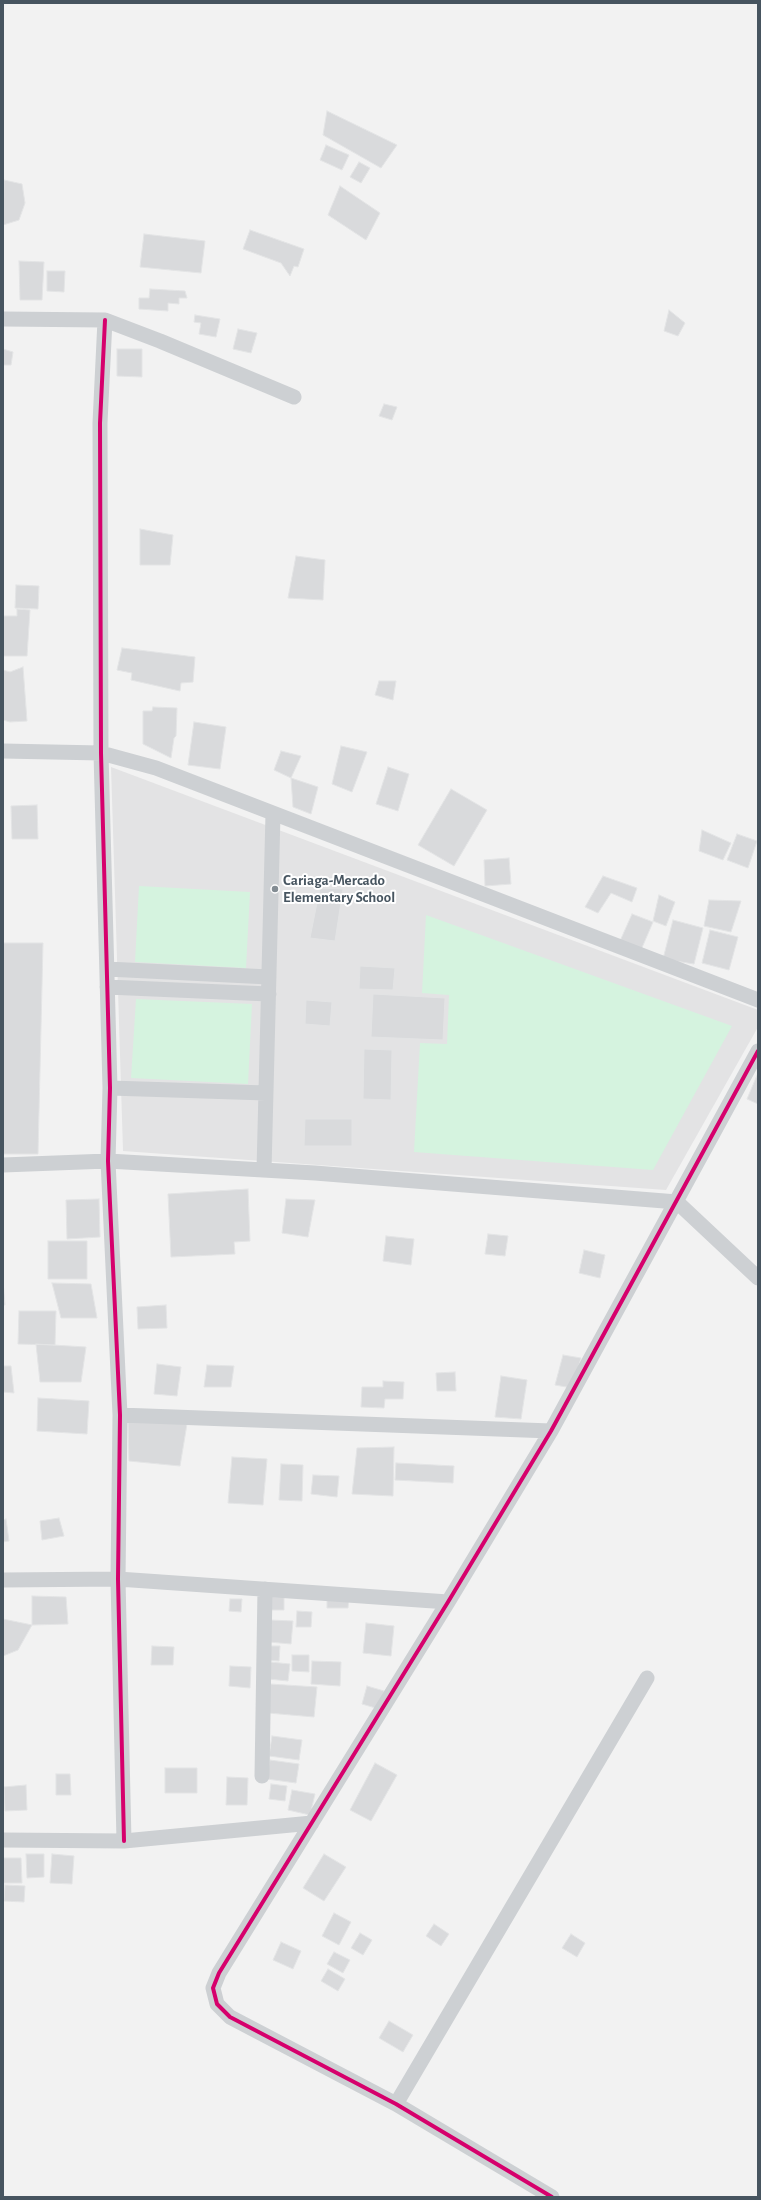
<!DOCTYPE html>
<style>
body{margin:0}
#map{position:relative;width:761px;height:2200px;overflow:hidden;background:#f2f2f2;font-family:"Alegreya Sans",sans-serif}
canvas{display:block}
.frame{position:absolute;inset:0;border:4px solid #475560;pointer-events:none}
</style>
<div id="map">
<canvas width="761" height="2200"></canvas>
<div class="frame"></div>
</div>
<script>
const g = document.querySelector('canvas').getContext('2d');
g.lineJoin = 'round';
function fillPath(path, color) { g.fillStyle = color; g.fill(path, 'evenodd'); }
const shape = rows => new Path2D(rows.map(r => 'M' + r).join(''));
function strokePath(path, color, width, dash) { g.strokeStyle = color; g.lineWidth = width; g.lineCap = dash ? 'butt' : 'round'; g.setLineDash(dash || []); g.stroke(path); }
function write(font, color, halo, rows, align = 'center') {
  g.font = font + ' "Alegreya Sans",sans-serif'; g.lineWidth = 4; g.setLineDash([]); g.textBaseline = 'middle'; g.strokeStyle = halo; g.fillStyle = color; for (const [text, x, y, turn = 0] of rows) {
    g.save(); g.translate(x, y); g.rotate((+turn || 0) * Math.PI / 180); g.textAlign = isNaN(turn) ? turn : align; if (halo) g.strokeText(text, 0, 0); g.fillText(text, 0, 0); g.restore();
  }
}
const education = shape([
 [111,767,758,1010,758,1027,666,1190,123,1151]
]);
const green = shape([
 [139,886,250,892,246,968,135,962],
 [426,915,732,1026,653,1170,414,1152,420,1043,447,1044,449,995,422,993],
 [136,999,252,1004,248,1084,131,1078]
]);
const building = shape([
 [327,111,397,145,381,168,323,135,327,111],
 [326,145,349,155,342,170,320,160,326,145],
 [359,162,370,168,361,183,350,177,359,162],
 [4,180,22,184,25,203,19,220,3,225,4,180],
 [340,186,380,213,366,240,328,215,340,186],
 [250,230,304,249,298,267,294,266,290,276,281,263,243,249,250,230],
 [144,234,205,241,201,273,140,267,144,234],
 [19,261,44,262,42,300,20,300,19,261],
 [47,271,65,271,64,292,47,291,47,271],
 [150,289,185,291,187,298,179,298,179,304,168,303,168,311,139,309,139,298,149,298,150,289],
 [669,310,685,323,678,336,664,331,669,310],
 [195,315,220,319,216,337,199,334,201,323,194,322,195,315],
 [238,329,257,333,251,353,233,349,238,329],
 [3,349,13,352,11,365,3,365,3,349],
 [117,349,142,349,142,377,117,376,117,349],
 [384,404,397,407,392,420,379,416,384,404],
 [140,529,173,535,170,565,140,565,140,529],
 [296,556,325,560,323,600,288,598,296,556],
 [16,585,39,586,38,609,15,608,16,585],
 [17,609,30,610,27,656,3,656,3,616,17,616,17,609],
 [122,648,195,657,193,682,181,683,180,691,131,680,132,673,117,670,122,648],
 [23,667,27,721,10,722,3,720,3,670,10,672,23,667],
 [379,681,396,681,393,700,375,695,379,681],
 [153,707,177,708,176,736,174,738,171,758,143,744,143,711,152,711,153,707],
 [194,722,226,727,220,769,188,765,194,722],
 [341,746,367,752,352,792,332,784,341,746],
 [281,751,301,756,291,778,274,770,281,751],
 [388,767,409,774,398,811,376,804,388,767],
 [291,778,318,787,311,814,293,807,291,778],
 [451,789,487,810,454,866,418,845,451,789],
 [37,805,38,839,12,839,11,806,37,805],
 [702,830,731,843,723,860,699,851,702,830],
 [737,834,757,841,748,868,727,860,737,834],
 [509,858,511,884,485,886,484,860,509,858],
 [603,876,637,888,632,902,611,893,598,913,585,907,603,876],
 [320,888,343,889,335,941,310,938,320,888],
 [659,895,675,902,666,926,653,921,659,895],
 [709,900,741,901,731,932,704,926,709,900],
 [632,914,653,922,641,950,620,941,632,914],
 [673,920,703,928,694,964,663,959,673,920],
 [710,930,738,937,729,970,702,963,710,930],
 [3,943,43,943,38,1154,3,1154,3,943],
 [360,966,395,968,393,990,359,989,360,966],
 [373,994,445,998,443,1040,371,1037,373,994],
 [306,1000,332,1002,330,1026,305,1024,306,1000],
 [364,1049,392,1050,391,1100,363,1099,364,1049],
 [758,1073,758,1104,747,1099,758,1073],
 [305,1119,352,1119,352,1146,304,1146,305,1119],
 [248,1189,250,1241,234,1242,235,1254,171,1257,168,1194,248,1189],
 [99,1199,100,1237,67,1239,66,1200,99,1199],
 [286,1199,315,1200,308,1237,282,1233,286,1199],
 [488,1234,508,1236,505,1256,485,1254,488,1234],
 [386,1236,414,1239,411,1265,383,1261,386,1236],
 [48,1241,87,1241,87,1279,48,1279,48,1241],
 [584,1250,605,1255,600,1278,579,1273,584,1250],
 [3,1281,5,1305,3,1305,3,1281],
 [52,1283,91,1284,97,1318,61,1318,52,1283],
 [166,1305,167,1328,138,1329,137,1307,166,1305],
 [19,1311,56,1311,55,1345,18,1344,19,1311],
 [36,1344,86,1347,81,1382,40,1382,36,1344],
 [563,1355,581,1358,572,1388,555,1385,563,1355],
 [157,1364,181,1367,177,1396,154,1394,157,1364],
 [207,1365,234,1366,231,1387,204,1387,207,1365],
 [3,1366,11,1366,14,1393,3,1392,3,1366],
 [455,1372,456,1391,437,1391,436,1373,455,1372],
 [501,1376,527,1380,521,1419,495,1417,501,1376],
 [383,1381,404,1382,403,1399,385,1399,384,1408,361,1407,362,1387,383,1387,383,1381],
 [38,1398,89,1401,87,1434,37,1431,38,1398],
 [128,1420,187,1424,180,1466,129,1461,128,1420],
 [394,1447,393,1496,352,1494,357,1448,394,1447],
 [232,1457,267,1459,263,1505,228,1503,232,1457],
 [396,1463,454,1466,453,1483,395,1480,396,1463],
 [281,1464,303,1465,302,1501,279,1500,281,1464],
 [313,1475,339,1476,337,1497,311,1494,313,1475],
 [59,1518,64,1536,42,1540,40,1521,59,1518],
 [6,1519,9,1541,3,1542,3,1520,6,1519],
 [32,1596,66,1597,68,1624,32,1625,32,1596],
 [271,1597,284,1597,284,1610,271,1610,271,1597],
 [327,1597,349,1597,348,1608,327,1608,327,1597],
 [230,1599,242,1599,241,1612,229,1611,230,1599],
 [297,1611,312,1612,311,1627,296,1627,297,1611],
 [3,1619,32,1625,18,1650,3,1656,3,1619],
 [270,1620,293,1621,291,1644,269,1642,270,1620],
 [366,1623,394,1626,391,1656,363,1653,366,1623],
 [152,1646,174,1647,173,1665,151,1665,152,1646],
 [266,1646,280,1646,279,1661,265,1660,266,1646],
 [292,1655,309,1655,309,1672,292,1671,292,1655],
 [312,1661,341,1662,340,1686,311,1684,312,1661],
 [270,1662,290,1664,288,1681,268,1679,270,1662],
 [230,1666,251,1667,250,1688,229,1686,230,1666],
 [270,1684,317,1687,314,1717,268,1713,270,1684],
 [367,1686,384,1691,379,1709,362,1704,367,1686],
 [272,1736,302,1740,299,1760,269,1756,272,1736],
 [270,1760,299,1764,296,1783,267,1779,270,1760],
 [375,1763,397,1775,371,1821,350,1810,375,1763],
 [165,1768,197,1768,197,1793,165,1793,165,1768],
 [56,1774,70,1774,71,1795,56,1795,56,1774],
 [227,1777,248,1778,247,1805,226,1805,227,1777],
 [271,1784,287,1786,285,1801,269,1799,271,1784],
 [26,1785,27,1810,5,1811,4,1787,26,1785],
 [292,1790,315,1794,310,1815,288,1810,292,1790],
 [26,1854,44,1854,44,1877,27,1878,26,1854],
 [52,1854,74,1856,72,1884,50,1883,52,1854],
 [324,1854,346,1867,324,1901,303,1888,324,1854],
 [3,1858,21,1858,22,1883,3,1883,3,1858],
 [5,1885,25,1886,24,1902,4,1901,5,1885],
 [334,1913,351,1922,339,1945,322,1936,334,1913],
 [434,1924,449,1934,441,1946,426,1936,434,1924],
 [360,1933,372,1940,363,1955,351,1948,360,1933],
 [571,1934,585,1943,577,1957,562,1948,571,1934],
 [281,1942,301,1951,293,1969,273,1960,281,1942],
 [334,1952,350,1960,343,1973,327,1964,334,1952],
 [328,1969,345,1979,338,1991,321,1981,328,1969],
 [389,2021,413,2035,403,2052,379,2038,389,2021]
]);
const minor = shape([
 [3,319,105,320,160,341,294,397],
 [105,320,100,423,101,753,110,1088,108,1161,120,1415,118,1579,124,1841],
 [3,751,101,753,156,768,758,1000],
 [107,969,269,977],
 [107,987,269,994],
 [110,1088,266,1093],
 [3,1165,108,1161,315,1173,677,1202,758,1278],
 [264,1170,273,814],
 [120,1415,551,1431],
 [3,1580,118,1579,448,1602],
 [262,1776,265,1589],
 [3,1840,124,1841,312,1823],
 [396,2104,647,1678],
 [552,2197,396,2104,230,2017,217,2004,213,1988,219,1973,448,1602,551,1431,758,1051]
]);
const cycleway = shape([
 [105,320,100,423,101,753,110,1088,108,1161,120,1415,118,1579,124,1841],
 [552,2197,396,2104,230,2017,217,2004,213,1988,219,1973,448,1602,551,1431,758,1051]
]);
const markers = [
 [275,889,4,"#838c93"]
];
const poiNames = [
 ["Cariaga-Mercado",283,880],
 ["Elementary School",283,897]
];
fillPath(education, '#e3e3e4');
fillPath(green, '#d5f3df');
fillPath(building, '#d9dadc');
strokePath(building, '#e3e4e5', 1);
strokePath(minor, '#cdd0d3', 15);
strokePath(cycleway, '#d6006c', 4);
for (const [x, y, r, color] of markers) { const dot = new Path2D(); dot.arc(x, y, r, 0, 2 * Math.PI); g.fillStyle = color; g.fill(dot); strokePath(dot, '#fff', 1.5); }
write('bold 15px', '#475560', '#fff', poiNames, 'left');
</script>
